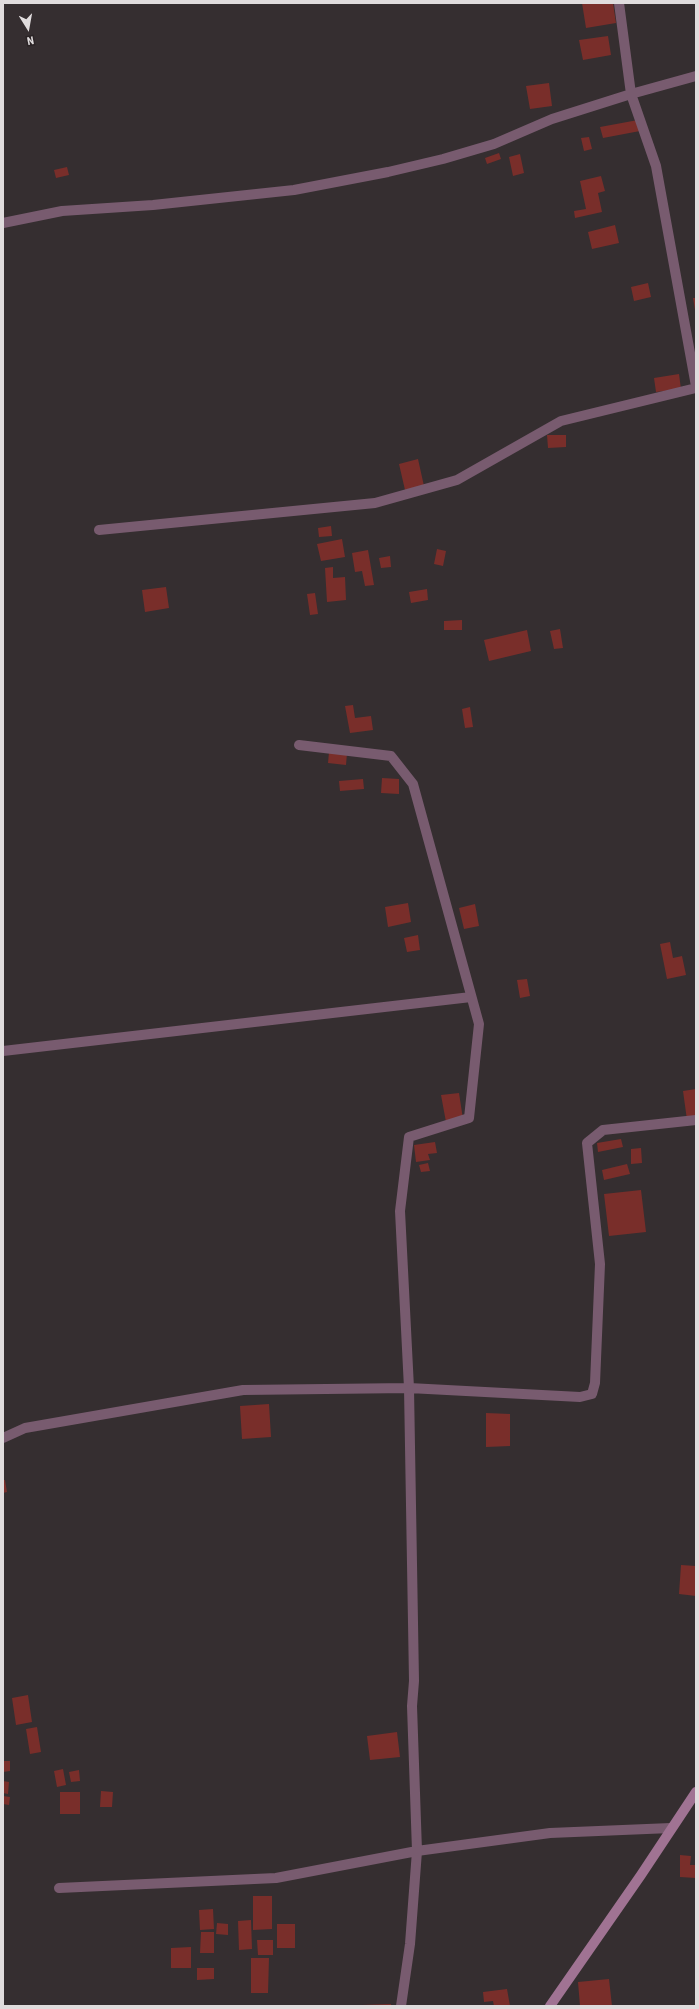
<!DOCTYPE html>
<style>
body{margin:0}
#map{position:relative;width:699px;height:2009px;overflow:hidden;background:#352e30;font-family:"Roboto Condensed",sans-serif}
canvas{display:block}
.frame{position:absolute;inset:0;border:4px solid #e0dcdd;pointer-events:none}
.north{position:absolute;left:8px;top:8px;width:40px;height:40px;-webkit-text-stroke:3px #2b2426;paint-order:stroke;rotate:169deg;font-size:11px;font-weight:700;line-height:16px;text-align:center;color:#e0dcdd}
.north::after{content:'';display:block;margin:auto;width:14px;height:18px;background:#e0dcdd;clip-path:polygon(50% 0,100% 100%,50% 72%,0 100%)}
</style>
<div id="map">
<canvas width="699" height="2009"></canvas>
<div class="frame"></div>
<div class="north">N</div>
</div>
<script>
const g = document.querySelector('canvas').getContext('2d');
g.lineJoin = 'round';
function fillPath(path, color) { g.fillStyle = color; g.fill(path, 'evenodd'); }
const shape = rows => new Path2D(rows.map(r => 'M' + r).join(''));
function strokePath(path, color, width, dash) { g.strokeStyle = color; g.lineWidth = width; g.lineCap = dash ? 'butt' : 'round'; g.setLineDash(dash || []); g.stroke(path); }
const building = shape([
 [582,3,613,3,616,23,586,28],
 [608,36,611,55,583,60,579,40],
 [549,83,552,106,530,109,526,86],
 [638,120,640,131,603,138,600,127],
 [589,137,592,149,584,151,581,138],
 [499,153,501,159,487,164,485,158],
 [520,154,524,173,513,176,509,157],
 [67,167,69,175,56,178,54,170],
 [601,176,605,191,598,193,602,212,575,218,574,211,586,209,580,181],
 [615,225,619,243,592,249,588,232],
 [648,283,651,297,634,301,631,287],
 [693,298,696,298,696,309,695,310],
 [679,374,681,389,656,392,654,378],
 [547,435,566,435,566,447,548,448],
 [418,459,424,486,405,490,399,464],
 [331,526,332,536,319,537,318,528],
 [342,539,345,557,321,561,317,544],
 [437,549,446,551,443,566,434,564],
 [368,550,374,585,365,586,362,571,355,572,352,553],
 [390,556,391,567,381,568,379,558],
 [333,567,333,578,345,577,346,600,327,602,325,568],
 [166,587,169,608,145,612,142,590],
 [427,589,428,600,411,603,409,592],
 [315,593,318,614,310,615,307,594],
 [462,620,462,630,444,630,444,621],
 [560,629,563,648,554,649,550,631],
 [527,630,531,651,489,661,484,640],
 [353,705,355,718,371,716,373,730,350,733,345,706],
 [470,707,473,727,465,728,462,709],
 [329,752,347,753,346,765,328,763],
 [382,778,399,779,399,794,381,793],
 [363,779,364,789,340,791,339,781],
 [408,903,411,922,388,927,385,907],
 [475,904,479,926,464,929,459,908],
 [418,935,420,950,407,952,404,938],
 [670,942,673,958,682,956,686,975,667,979,660,944],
 [527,979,530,996,520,998,517,980],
 [696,1089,696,1119,687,1120,683,1091],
 [459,1093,463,1119,446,1122,441,1095],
 [621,1139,623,1147,598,1152,597,1143],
 [435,1142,437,1153,428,1154,430,1160,416,1162,414,1145],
 [641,1148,642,1163,631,1164,631,1149],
 [428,1163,430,1171,421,1172,419,1165],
 [627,1164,630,1174,604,1180,602,1170],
 [641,1190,646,1232,609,1236,604,1194],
 [269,1404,271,1437,242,1439,240,1406],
 [486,1413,510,1414,510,1446,486,1447],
 [3,1480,5,1480,7,1492,3,1493],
 [681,1565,696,1566,696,1596,679,1594],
 [28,1695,32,1722,16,1725,12,1698],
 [37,1727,41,1752,30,1754,26,1729],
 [397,1732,400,1757,370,1760,367,1736],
 [3,1761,10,1761,10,1771,3,1772],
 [63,1769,66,1785,57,1787,54,1771],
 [79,1770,80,1781,71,1782,69,1772],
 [3,1781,9,1782,8,1794,3,1793],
 [101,1791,113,1792,112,1807,100,1807],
 [60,1792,80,1792,80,1814,60,1814],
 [3,1796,10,1797,9,1805,3,1804],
 [680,1855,691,1856,690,1865,696,1865,696,1878,680,1877],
 [253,1896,272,1896,272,1929,253,1930],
 [213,1909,214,1929,200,1930,199,1910],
 [251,1920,252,1949,239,1950,238,1921],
 [217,1923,228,1924,228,1935,216,1934],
 [277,1924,295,1924,295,1948,277,1948],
 [201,1932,214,1932,214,1953,200,1953],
 [257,1940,273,1940,273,1955,258,1955],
 [191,1947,191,1968,171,1968,171,1948],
 [251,1958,269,1958,268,1993,251,1993],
 [197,1968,214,1968,214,1979,197,1980],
 [609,1979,612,2006,580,2006,578,1982],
 [507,1989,510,2006,494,2006,493,2001,484,2002,483,1992],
 [391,2004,391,2006,362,2006,362,2005]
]);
const minor = shape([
 [619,3,631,94,656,166,696,386],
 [3,223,62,211,153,205,294,190,388,172,443,159,494,144,552,119,631,94,696,76],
 [99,530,375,503,457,480,561,421,696,388],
 [299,745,391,756,413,784,479,1024,469,1118,409,1137,400,1211,409,1388,414,1681,412,1706,417,1851,410,1944,401,2006],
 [3,1051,471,997],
 [3,1438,25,1428,243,1390,409,1388,580,1397,592,1394,595,1383,600,1264,587,1143,603,1130,696,1120],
 [59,1888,276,1878,417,1851,550,1833,671,1828]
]);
const secondary = shape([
 [550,2006,641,1875,696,1792]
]);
fillPath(building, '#792e2a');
strokePath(minor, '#785b6f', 10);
strokePath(secondary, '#a07393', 10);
</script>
